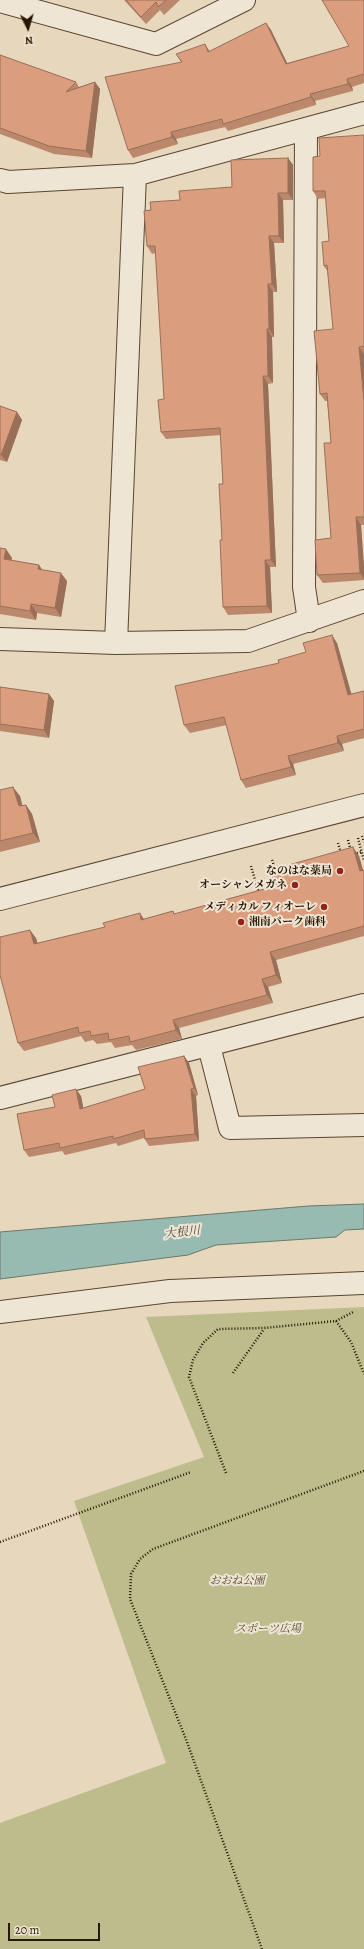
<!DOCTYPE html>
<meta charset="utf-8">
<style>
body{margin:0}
#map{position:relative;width:364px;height:1949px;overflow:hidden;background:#e7d7bd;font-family:Alegreya,serif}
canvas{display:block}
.north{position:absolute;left:8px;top:8px;width:40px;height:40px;-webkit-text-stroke:3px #efe5d4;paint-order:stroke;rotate:175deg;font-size:11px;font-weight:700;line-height:16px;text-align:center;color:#291600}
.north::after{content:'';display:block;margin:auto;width:14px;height:18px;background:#291600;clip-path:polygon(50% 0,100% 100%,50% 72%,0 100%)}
.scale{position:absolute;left:8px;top:1923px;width:92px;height:18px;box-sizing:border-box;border:2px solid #291600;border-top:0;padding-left:5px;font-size:12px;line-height:14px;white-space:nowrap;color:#291600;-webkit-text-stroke:3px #efe5d4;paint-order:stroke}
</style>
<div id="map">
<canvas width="364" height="1949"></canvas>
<div class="north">N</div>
<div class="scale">20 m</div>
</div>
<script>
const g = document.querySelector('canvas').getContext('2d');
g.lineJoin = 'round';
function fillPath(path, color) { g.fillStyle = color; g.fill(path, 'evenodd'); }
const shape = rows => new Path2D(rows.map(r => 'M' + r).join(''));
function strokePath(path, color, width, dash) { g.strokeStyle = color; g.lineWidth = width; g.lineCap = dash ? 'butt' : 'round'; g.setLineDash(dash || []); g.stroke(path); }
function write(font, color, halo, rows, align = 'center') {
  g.font = font + ' Alegreya,"Noto Serif JP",serif'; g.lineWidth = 4; g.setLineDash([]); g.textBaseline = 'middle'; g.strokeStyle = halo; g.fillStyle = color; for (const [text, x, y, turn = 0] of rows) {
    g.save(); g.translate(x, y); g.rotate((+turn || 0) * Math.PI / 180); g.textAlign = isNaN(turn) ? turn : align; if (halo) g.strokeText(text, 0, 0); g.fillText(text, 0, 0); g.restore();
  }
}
const green = shape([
 [364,1307,364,1949,0,1949,0,1823,166,1763,74,1501,204,1457,146,1317]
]);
const water = shape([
 [364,1204,364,1229,345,1230,336,1237,216,1245,188,1255,0,1279,0,1232,308,1206,364,1204]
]);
const path = shape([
 [362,836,364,842],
 [358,838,364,861],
 [348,840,351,851],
 [338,843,341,853,339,853],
 [354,854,362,852],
 [272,860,276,872],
 [251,866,259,894],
 [336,1321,353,1312],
 [233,1373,264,1329],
 [226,1473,189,1377,193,1360,203,1343,218,1329,264,1328,336,1321,351,1342,364,1374],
 [0,1542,191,1472],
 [262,1949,187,1742,130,1599,131,1574,140,1559,153,1549,364,1471]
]);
const minor = shape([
 [0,1,156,44,244,0],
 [306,129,304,587,309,621],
 [0,180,8,182,135,175,364,113],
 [0,639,116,643,248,641,364,601],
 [116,643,135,175],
 [209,1046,230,1128,364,1125],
 [0,1098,364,1005],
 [0,1312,170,1291,364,1283]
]);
const tertiary = shape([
 [0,899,364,805]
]);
const wall = shape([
 [124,0,180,0,164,15,160,10,146,24],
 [364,0,364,83,352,87,353,91,315,101,316,105,228,131,225,127,176,139,178,144,133,158,128,150,181,62,176,54,210,51,266,23,271,30,287,63,349,46],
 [0,55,76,82,79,87,95,82,100,89,92,158,54,154,0,134],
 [364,135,364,525,361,525,364,567,364,580,323,583,317,575,331,538,331,443,327,401,325,401,320,394,333,329,328,272,324,266,329,241,326,198,318,199,313,191,320,156],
 [288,158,293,165,293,200,283,200,284,243,274,243,277,292,273,292,274,337,272,337,273,383,268,384,276,567,270,567,272,613,228,615,223,607,222,540,223,484,221,435,166,439,161,432,164,399,156,253,152,254,147,246,151,210,180,200,232,187],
 [0,406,17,412,22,420,7,462,0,460],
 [0,548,12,558,11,560,39,565,42,570,67,581,61,617,37,613,36,620,0,614],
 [337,643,351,694,364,691,364,738,342,744,344,751,293,764,296,775,246,788,241,780,227,725,190,733,184,725,279,663],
 [0,687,49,694,54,701,49,738,0,731],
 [0,790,20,796,22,805,26,805,32,814,40,842,0,852],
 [359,856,363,870,364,870,364,936,276,960,282,983,268,987,273,1003,179,1028,182,1039,136,1050,132,1045,115,1048,111,1042,97,1044,93,1040,85,1042,81,1036,24,1051,18,1043,36,938,37,943,105,927,144,919,173,911,175,914,275,886],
 [184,1056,189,1063,198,1095,196,1096,199,1141,149,1146,144,1138,118,1146,116,1143,65,1155,62,1151,29,1157,24,1150,55,1107,81,1096,83,1108,145,1089]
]);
const shadedWall = shape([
 [266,23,271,30,291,71,286,64],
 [205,44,210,52,208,52],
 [347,79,352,87,353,91,348,84],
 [95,82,100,89,92,158,86,151],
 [310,94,315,101,316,105,311,97],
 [171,132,176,139,178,144,172,137],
 [288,158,293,165,293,200,288,193],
 [278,193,283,200,284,243,279,236],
 [269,236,274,243,277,292,272,284],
 [268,284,273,292,274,337,269,329],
 [267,329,272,337,273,383,268,376],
 [359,347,364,354,364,401],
 [263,376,268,384,276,567,271,560],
 [17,412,22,420,7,462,1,455],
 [356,517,361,525,364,567,364,579,360,573],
 [6,549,12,558,10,568,4,559],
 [265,560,270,567,272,613,267,606],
 [39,565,45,574,38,569],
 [61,573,67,581,61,617,55,608],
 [31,604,37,613,36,620,30,611],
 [332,635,337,643,354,703,348,695],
 [49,694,54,701,49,738,44,730],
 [337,736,342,744,344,751,338,743],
 [288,756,293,764,296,775,291,767],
 [13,787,20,796,25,816,19,806],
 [26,805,32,814,40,842,33,833],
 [353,847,359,856,364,874,360,871],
 [140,913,145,921,141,920],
 [30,930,36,938,40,952,34,944],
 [270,952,276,960,282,983,276,975],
 [262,979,268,987,273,1003,267,995],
 [173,1020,179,1028,182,1039,176,1030],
 [184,1056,189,1063,198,1095,194,1088],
 [76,1089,81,1096,85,1116,80,1109],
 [191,1089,196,1096,199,1141,195,1134]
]);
const building = shape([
 [126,0,166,0,158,7,156,2,141,17,126,0],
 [322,0,364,0,364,74,347,79,348,84,310,94,311,97,223,124,222,119,171,132,172,137,128,150,105,77,182,62,176,54,205,44,208,52,266,23,286,64,349,46,322,0],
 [0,55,76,82,66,92,95,82,86,151,49,146,0,128,0,55],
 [364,135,364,346,359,347,364,401,364,517,356,517,360,573,317,575,315,540,331,538,324,443,331,443,327,393,320,394,314,331,333,329,327,265,324,266,322,242,329,241,325,191,313,191,313,157,320,156,319,138,364,135],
 [288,158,288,193,278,193,279,236,269,236,272,284,268,284,269,329,267,329,268,376,263,376,271,560,265,560,267,606,223,607,220,540,222,540,219,484,223,484,220,428,161,432,158,400,164,399,155,246,147,246,144,211,151,210,150,202,180,200,179,191,232,187,231,160,288,158],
 [0,406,17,412,1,455,0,454,0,406],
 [0,548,6,549,4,559,39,565,38,569,61,573,55,608,31,604,30,611,0,606,0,548],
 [332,635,348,695,364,691,364,729,337,736,338,743,288,756,291,767,241,780,224,717,184,725,175,686,279,663,278,660,306,652,303,643,332,635],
 [0,687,49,694,44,730,0,724,0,687],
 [13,787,19,806,26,805,33,833,0,841,0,790,13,787],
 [353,847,360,871,364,870,364,926,270,952,276,975,262,979,267,995,173,1020,176,1030,130,1042,129,1036,109,1040,108,1033,91,1036,90,1031,79,1033,78,1027,18,1043,0,975,0,937,30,930,34,944,105,927,103,923,140,913,141,920,173,911,174,914,275,886,271,870,353,847],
 [184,1056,194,1088,191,1089,195,1134,145,1139,144,1130,113,1139,113,1136,60,1148,59,1143,24,1150,17,1114,55,1107,52,1095,76,1089,80,1109,145,1089,138,1067,184,1056]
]);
const markers = [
 [340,871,4,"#8f2418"],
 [295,885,4,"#8f2418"],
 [324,907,4,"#8f2418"],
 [241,922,4,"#8f2418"]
];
const poiNames = [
 ["なのはな薬局",332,871],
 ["オーシャンメガネ",287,885],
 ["メディカル フィオーレ",316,907],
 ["湘南パーク歯科",249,922,"left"]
];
const parkNames = [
 ["おおね公園",237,1581],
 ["スポーツ広場",268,1629]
];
const waterNames = [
 ["大根川",182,1233,-6]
];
fillPath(green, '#bcbc8c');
fillPath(water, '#97bab1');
strokePath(water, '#6b786a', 1);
strokePath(minor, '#58462f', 24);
strokePath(tertiary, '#58462f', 24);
strokePath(path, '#291600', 2.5, [1, 2]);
strokePath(minor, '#efe5d4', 22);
strokePath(tertiary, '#efe5d4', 22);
fillPath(wall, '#bb886c');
fillPath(shadedWall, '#996f58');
fillPath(building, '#da9e7e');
strokePath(building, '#996f58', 1);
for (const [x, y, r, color] of markers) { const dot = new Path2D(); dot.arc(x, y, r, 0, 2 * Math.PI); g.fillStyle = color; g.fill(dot); strokePath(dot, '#efe5d4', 1.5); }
write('bold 11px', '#291600', '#efe5d4', poiNames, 'right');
write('italic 11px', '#55482a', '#efe5d4', parkNames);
write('italic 12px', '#504f3e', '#efe5d4', waterNames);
</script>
